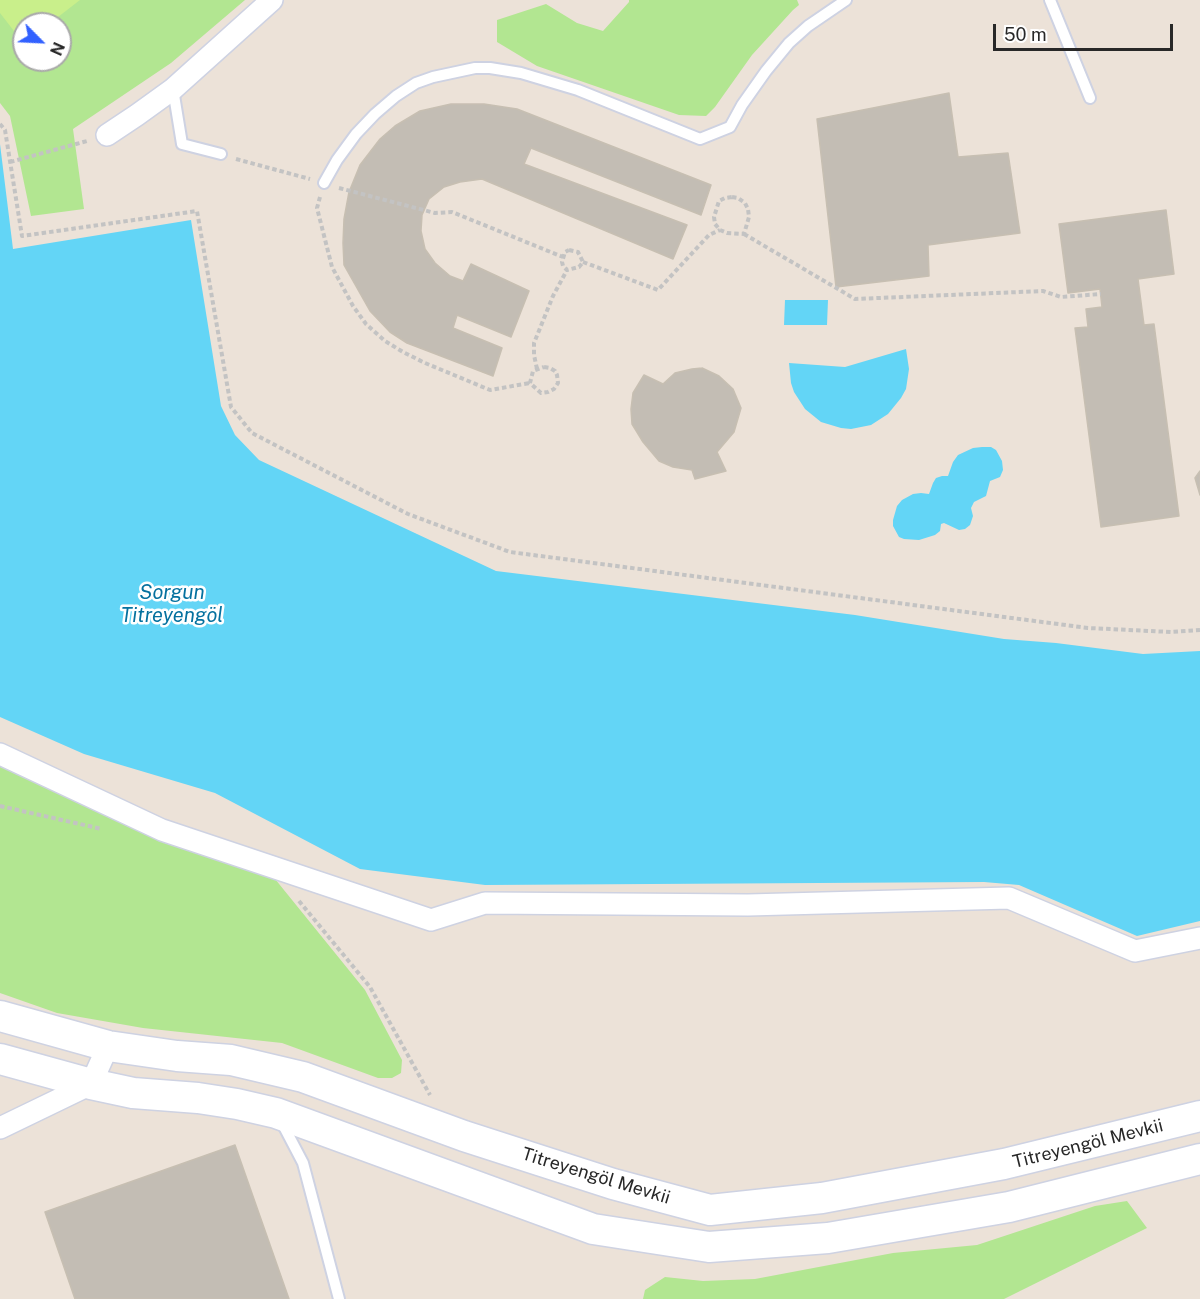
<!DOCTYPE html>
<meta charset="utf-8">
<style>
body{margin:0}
#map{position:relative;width:1200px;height:1299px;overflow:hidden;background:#ece2d8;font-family:"Public Sans",sans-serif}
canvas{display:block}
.north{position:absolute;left:12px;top:12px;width:60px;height:60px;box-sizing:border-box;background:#fff;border:2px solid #a9a9a9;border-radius:50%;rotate:114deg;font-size:16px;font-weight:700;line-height:24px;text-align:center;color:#282828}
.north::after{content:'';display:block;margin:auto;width:21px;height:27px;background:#3261ff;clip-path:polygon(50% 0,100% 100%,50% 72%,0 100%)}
.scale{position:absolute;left:993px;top:24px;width:180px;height:27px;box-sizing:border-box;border:3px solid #282828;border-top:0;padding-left:8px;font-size:18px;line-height:21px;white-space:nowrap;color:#282828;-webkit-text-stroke:4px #fff;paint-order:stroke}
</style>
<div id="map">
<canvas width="1200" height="1299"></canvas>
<div class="north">N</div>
<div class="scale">50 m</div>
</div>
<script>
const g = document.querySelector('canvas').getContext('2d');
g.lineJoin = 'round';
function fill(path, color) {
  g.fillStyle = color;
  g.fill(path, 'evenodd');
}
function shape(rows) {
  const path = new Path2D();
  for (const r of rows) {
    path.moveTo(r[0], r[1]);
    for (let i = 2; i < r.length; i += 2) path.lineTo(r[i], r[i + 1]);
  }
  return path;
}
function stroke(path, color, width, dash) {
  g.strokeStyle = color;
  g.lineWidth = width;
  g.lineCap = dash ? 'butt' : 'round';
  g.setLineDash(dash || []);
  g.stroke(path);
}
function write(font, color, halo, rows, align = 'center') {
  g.font = font + ' "Public Sans",sans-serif';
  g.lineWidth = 5;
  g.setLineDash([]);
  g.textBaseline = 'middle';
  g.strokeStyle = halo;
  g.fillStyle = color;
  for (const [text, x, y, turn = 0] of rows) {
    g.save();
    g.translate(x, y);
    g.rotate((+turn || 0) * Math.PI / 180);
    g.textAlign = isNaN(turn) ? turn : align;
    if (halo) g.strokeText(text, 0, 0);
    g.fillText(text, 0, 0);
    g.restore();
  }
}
fill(shape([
 [0,0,245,0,171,63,73,129,84,209,31,216,10,116,0,103],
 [24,24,60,24,60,60,24,60],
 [629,0,797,0,799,5,793,10,752,55,715,107,706,116,679,115,537,66,497,42,497,20,546,4,577,23,603,31,629,2],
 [0,763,271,874,365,990,402,1060,401,1073,392,1078,378,1078,282,1043,143,1028,57,1013,0,993],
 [1127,1201,1147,1228,1004,1299,643,1299,645,1290,665,1277,703,1281,755,1279,893,1253,977,1245,1095,1206]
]), '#b2e691');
fill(shape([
 [0,0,80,0,49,24,24,24,24,44,0,13]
]), '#c9ef8b');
fill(shape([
 [0,144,13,249,191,220,221,406,235,435,259,460,496,571,855,615,1004,639,1056,643,1143,654,1200,651,1200,921,1137,936,1019,885,984,882,485,885,360,869,215,793,84,754,0,717],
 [785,300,828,300,827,325,784,325],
 [906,349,909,369,906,389,901,398,888,414,871,425,851,429,841,428,821,422,805,409,794,392,791,383,789,363,845,367],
 [982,447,991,447,996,450,1002,461,1003,470,1000,477,990,481,986,496,974,502,971,508,973,516,970,525,965,529,959,530,944,523,941,524,940,531,935,535,919,540,904,539,899,537,893,526,893,520,897,506,902,500,913,494,921,493,929,494,933,483,936,478,942,476,948,476,953,462,958,455,973,448]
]), '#63d5f6');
const building = shape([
 [949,93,958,157,1008,153,1020,233,928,245,929,276,836,287,817,119,949,93],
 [451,104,484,104,517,109,711,185,701,215,531,148,524,164,687,225,673,259,482,179,460,182,444,187,429,199,422,215,421,231,425,249,435,263,450,276,463,281,471,264,529,291,511,337,457,315,453,328,502,348,493,376,407,343,390,332,370,311,344,265,343,243,344,219,349,192,360,165,380,139,395,126,420,111,451,104],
 [1166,210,1174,274,1138,279,1144,325,1154,324,1179,516,1101,527,1075,328,1088,327,1086,309,1102,307,1100,289,1068,293,1059,224,1166,210],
 [702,368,719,376,733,389,741,408,734,432,717,452,726,471,695,479,692,470,673,467,659,461,643,442,632,424,631,409,633,393,644,375,663,384,675,373,692,369,702,368],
 [1200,471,1200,495,1195,478,1200,471],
 [235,1145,289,1299,75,1299,45,1212,235,1145]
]);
fill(building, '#c3bdb4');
stroke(building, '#c7bfb2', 1.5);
const lane = shape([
 [1050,0,1090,98],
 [173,89,182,144,221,154],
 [324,183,337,160,356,134,375,114,396,96,416,83,433,77,475,68,490,68,521,73,578,90,700,139,730,127,742,105,766,71,789,43,808,26,846,0],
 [281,1121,303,1163,339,1299]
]);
const street = shape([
 [107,135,137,115,173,89,272,0],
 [0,754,162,830,431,920,485,903,748,905,1009,898,1135,951,1200,938],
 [0,1128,91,1084,108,1046]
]);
const secondary = shape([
 [0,1016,108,1046,177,1056,231,1060,303,1077,464,1136,613,1184,710,1210,822,1198,1004,1164,1200,1116],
 [0,1059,91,1084,133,1093,198,1098,237,1104,276,1113,593,1229,709,1247,828,1238,1009,1207,1200,1159]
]);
stroke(lane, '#ced2e2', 14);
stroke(street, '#ced2e2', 24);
stroke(secondary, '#ced2e2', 33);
stroke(shape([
 [0,124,5,130,22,236,197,211,231,407,252,433,408,514,510,552,1088,628,1171,632,1200,630],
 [236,159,310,179],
 [10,162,87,141],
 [339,188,435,213,452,212,563,257],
 [320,197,317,208,332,267,353,306,366,324,385,341,403,352,425,363,490,390,530,383],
 [732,197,738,198,745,203,748,209,749,217,744,234,727,233,720,230,715,224,714,217,719,201,725,198,732,197],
 [744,234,855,299,1043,291,1061,297,1101,294],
 [569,250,578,252,583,262,579,267,567,270,563,266,562,262,565,252,569,250],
 [583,262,658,290,709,235,720,230],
 [544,367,550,368,555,371,557,375,558,383,554,389,548,392,541,393,530,383,533,371,544,367],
 [537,369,534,355,534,343,553,296,567,270],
 [0,806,102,829],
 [299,901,370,987,430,1095]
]), '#c3c3c3', 4, [4.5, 3]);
stroke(lane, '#fff', 10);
stroke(street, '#fff', 21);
stroke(secondary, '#fff', 30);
write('18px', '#282828', '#fff', [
 ["Titreyengöl Mevkii",1088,1144,-14],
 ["Titreyengöl Mevkii",596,1176,17]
]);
write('italic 20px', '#05719f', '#fff', [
 ["Sorgun",172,593],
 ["Titreyengöl",172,616]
]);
</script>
